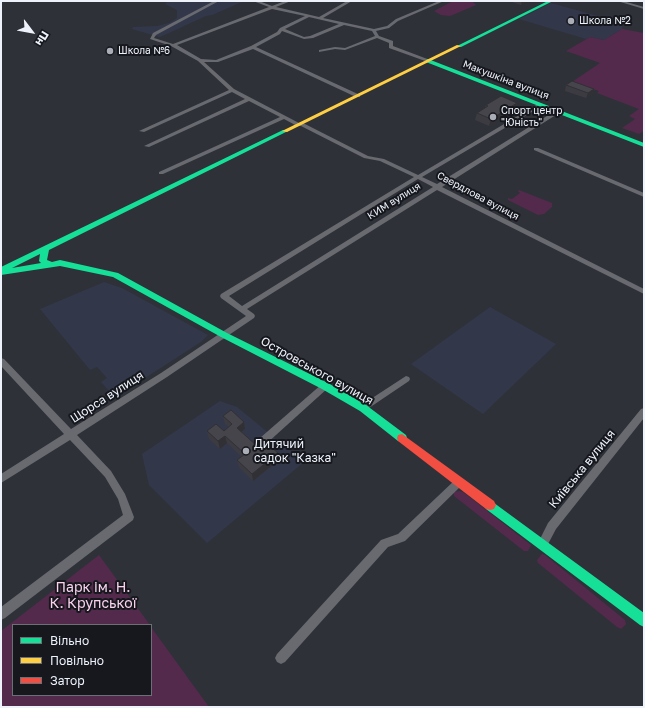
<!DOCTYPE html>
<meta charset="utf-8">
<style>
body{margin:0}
#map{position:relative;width:645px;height:708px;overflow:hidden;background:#2f3139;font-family:"Golos Text",sans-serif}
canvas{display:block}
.frame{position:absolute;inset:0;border:2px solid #eef2fb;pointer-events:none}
.legend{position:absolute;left:12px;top:624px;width:140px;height:72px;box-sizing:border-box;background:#16181e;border:1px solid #6c6f76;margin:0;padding:5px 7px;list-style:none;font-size:12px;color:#eef2fb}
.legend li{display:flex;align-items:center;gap:8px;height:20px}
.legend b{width:20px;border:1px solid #6c6f76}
.north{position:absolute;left:12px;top:12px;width:40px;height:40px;-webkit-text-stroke:3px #16181e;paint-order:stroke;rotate:122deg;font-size:11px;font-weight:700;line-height:16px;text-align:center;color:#eef2fb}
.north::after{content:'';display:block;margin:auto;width:14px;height:18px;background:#eef2fb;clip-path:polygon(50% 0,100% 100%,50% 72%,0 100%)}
</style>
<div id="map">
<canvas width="645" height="708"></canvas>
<div class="frame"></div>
<ul class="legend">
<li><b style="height:5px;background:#16e098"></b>Вільно</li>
<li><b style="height:5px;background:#ffcf43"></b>Повільно</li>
<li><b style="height:5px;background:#f24e42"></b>Затор</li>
</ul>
<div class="north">Пн</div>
</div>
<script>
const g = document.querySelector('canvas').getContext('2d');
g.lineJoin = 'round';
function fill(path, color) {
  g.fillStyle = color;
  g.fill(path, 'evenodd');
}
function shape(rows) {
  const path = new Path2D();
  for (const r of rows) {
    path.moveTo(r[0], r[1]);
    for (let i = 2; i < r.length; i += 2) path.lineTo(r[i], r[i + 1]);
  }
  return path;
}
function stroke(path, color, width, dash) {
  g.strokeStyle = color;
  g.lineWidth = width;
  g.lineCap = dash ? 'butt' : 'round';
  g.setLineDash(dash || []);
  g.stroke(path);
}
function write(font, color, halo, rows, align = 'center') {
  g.font = font + ' "Golos Text",sans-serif';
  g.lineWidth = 4;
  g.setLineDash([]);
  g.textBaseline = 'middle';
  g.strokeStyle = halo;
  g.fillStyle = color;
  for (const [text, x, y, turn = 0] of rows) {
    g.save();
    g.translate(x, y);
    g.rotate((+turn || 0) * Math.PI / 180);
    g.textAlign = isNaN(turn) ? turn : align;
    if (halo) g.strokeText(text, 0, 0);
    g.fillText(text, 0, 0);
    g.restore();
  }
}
fill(shape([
 [168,1,244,1,212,15,206,16,160,37,132,29,133,27,157,26,169,23,177,18,177,10,165,4],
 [551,3,623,23,622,29,604,40,590,37,586,39,519,19],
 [104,282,122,288,208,335,201,342,120,394,116,390,111,393,101,382,107,378,97,367,90,370,40,309],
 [490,307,556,344,483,414,411,364],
 [220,401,237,407,304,462,207,543,149,485,142,454]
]), '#32384a');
fill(shape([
 [453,1,472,1,476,5,450,16,441,15,434,11],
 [622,29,644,33,644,131,639,134,622,128,635,119,629,116,639,109,597,93,599,91,572,82,600,63,566,51,590,37,604,40],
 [519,190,552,203,552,207,544,214,538,215,508,200,508,198,512,199,520,193,518,191],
 [459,491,463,492,531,545,528,551,524,551,454,496,454,492],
 [542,554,545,555,625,620,626,624,621,629,617,627,538,563,537,560],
 [99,555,150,625,13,625,13,695,151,695,151,627,209,707,1,707,1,631]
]), '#532a4b');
fill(shape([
 [214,1,219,1,156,35,154,38,173,44,269,7,253,1,259,1,272,6,285,1,291,1,276,7,319,17,347,1,352,1,323,18,374,29,387,26,396,19,439,1,444,1,398,21,389,28,376,31,379,36,393,41,393,46,430,60,430,61,428,62,389,48,389,43,377,38,345,50,335,49,319,52,319,50,335,47,345,48,375,36,372,31,344,25,313,38,304,39,282,31,280,34,256,47,360,95,360,97,356,97,253,49,218,62,204,62,234,89,299,123,303,123,368,156,384,159,418,175,538,104,542,104,542,106,422,177,437,184,555,111,559,111,559,113,442,187,644,289,644,294,437,190,247,309,254,314,255,316,254,318,167,377,77,435,111,471,125,494,134,517,133,520,5,618,1,620,1,607,123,515,118,499,105,477,70,440,1,483,1,474,64,434,1,366,1,358,4,359,71,429,161,373,246,316,221,298,220,296,221,294,414,177,380,161,364,158,301,126,297,126,284,119,163,174,159,174,159,172,280,117,249,101,149,147,144,146,245,99,232,92,144,132,139,131,229,90,198,61,171,46,150,39,153,33,214,1],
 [272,9,305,16,280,28,277,32,251,46,216,60,201,59,177,45,272,9],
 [309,17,339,24,310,36,304,37,285,29,309,17],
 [418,179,433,187,242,306,229,296,418,179],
 [617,1,623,1,644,7,644,9,617,1],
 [534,148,538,148,644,193,644,197,534,150,534,148],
 [406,376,409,377,410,379,409,381,366,410,363,412,360,410,359,408,360,406,406,376],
 [325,383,328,384,329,386,328,388,266,444,263,445,260,444,258,441,260,438,322,384,325,383],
 [644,408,644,418,556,529,547,546,543,548,539,546,538,543,548,523,641,409,644,408],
 [459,478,462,479,464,482,462,485,405,541,388,547,285,662,281,664,277,662,275,658,277,654,381,540,398,534,456,479,459,478]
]), '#686a70');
fill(shape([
 [548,1,553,1,461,47,457,46,548,1],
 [428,59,644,143,644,147,426,62,426,60,428,59],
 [283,130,288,131,49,250,47,260,52,262,60,260,118,273,227,333,328,383,366,405,406,435,407,438,406,441,402,442,398,441,360,411,322,389,221,337,113,277,60,266,1,275,1,267,283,130],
 [40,254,39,261,41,263,12,268,40,254],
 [490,500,644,613,644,627,640,625,486,509,484,505,486,501,490,500]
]), '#16e098');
fill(shape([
 [457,45,461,46,287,132,282,131,457,45]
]), '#ffcf43');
fill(shape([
 [402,434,494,501,496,505,494,509,490,510,486,509,398,441,397,438,398,435,402,434]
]), '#f24e42');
fill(shape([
 [509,1,528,1,521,5],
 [566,85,594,89,592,94,586,98,565,91],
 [517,103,515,110,489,126,475,120,477,113,485,108,486,105],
 [223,416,244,422,245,429,242,432,257,446,279,460,253,481,239,467,237,460,242,457,227,443,220,449,209,439,207,431,224,431,229,427,225,424]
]), '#3c3b41');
fill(shape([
 [522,1,528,1,521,5],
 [594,89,592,94,586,98,588,93],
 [517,103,515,110,489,126,491,119],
 [244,422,245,429,238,435,237,428],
 [225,436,227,443,220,449,218,441],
 [278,453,279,460,253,481,252,474]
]), '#313035');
const building = shape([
 [572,81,594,89,588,93,566,85,572,81],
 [501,96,517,103,491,119,477,113,488,106,486,105,501,96],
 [231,410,244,422,237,428,257,446,264,441,278,453,252,474,237,460,245,454,225,436,218,441,207,431,216,424,224,431,232,424,223,416,231,410]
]);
fill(building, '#46454c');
stroke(building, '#313035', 1);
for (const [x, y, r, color] of [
 [571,21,4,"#abaeb7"],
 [110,51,4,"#abaeb7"],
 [493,117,4,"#abaeb7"],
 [246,451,4,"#abaeb7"]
]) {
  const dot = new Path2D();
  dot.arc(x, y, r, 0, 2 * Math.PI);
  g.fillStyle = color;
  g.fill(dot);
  stroke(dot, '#16181e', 1.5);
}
write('10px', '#eef2fb', '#16181e', [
 ["Школа №2",579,21],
 ["Школа №6",118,51],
 ["Спорт центр",501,111],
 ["\"Юність\"",501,123]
], 'left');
write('10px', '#eef2fb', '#16181e', [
 ["Макушкіна вулиця",506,80,21],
 ["Свердлова вулиця",478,196,28],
 ["КИМ вулиця",394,201,-32]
]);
write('12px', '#eef2fb', '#16181e', [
 ["Островського вулиця",317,371,29],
 ["Щорса вулиця",107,397,-33],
 ["Київська вулиця",582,469,-51]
]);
write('12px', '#eef2fb', '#16181e', [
 ["Дитячий",254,444],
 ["садок \"Казка\"",254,458]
], 'left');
write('14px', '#fcd2ef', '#16181e', [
 ["Парк ім. Н.",93,588],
 ["К. Крупської",93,604]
]);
</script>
